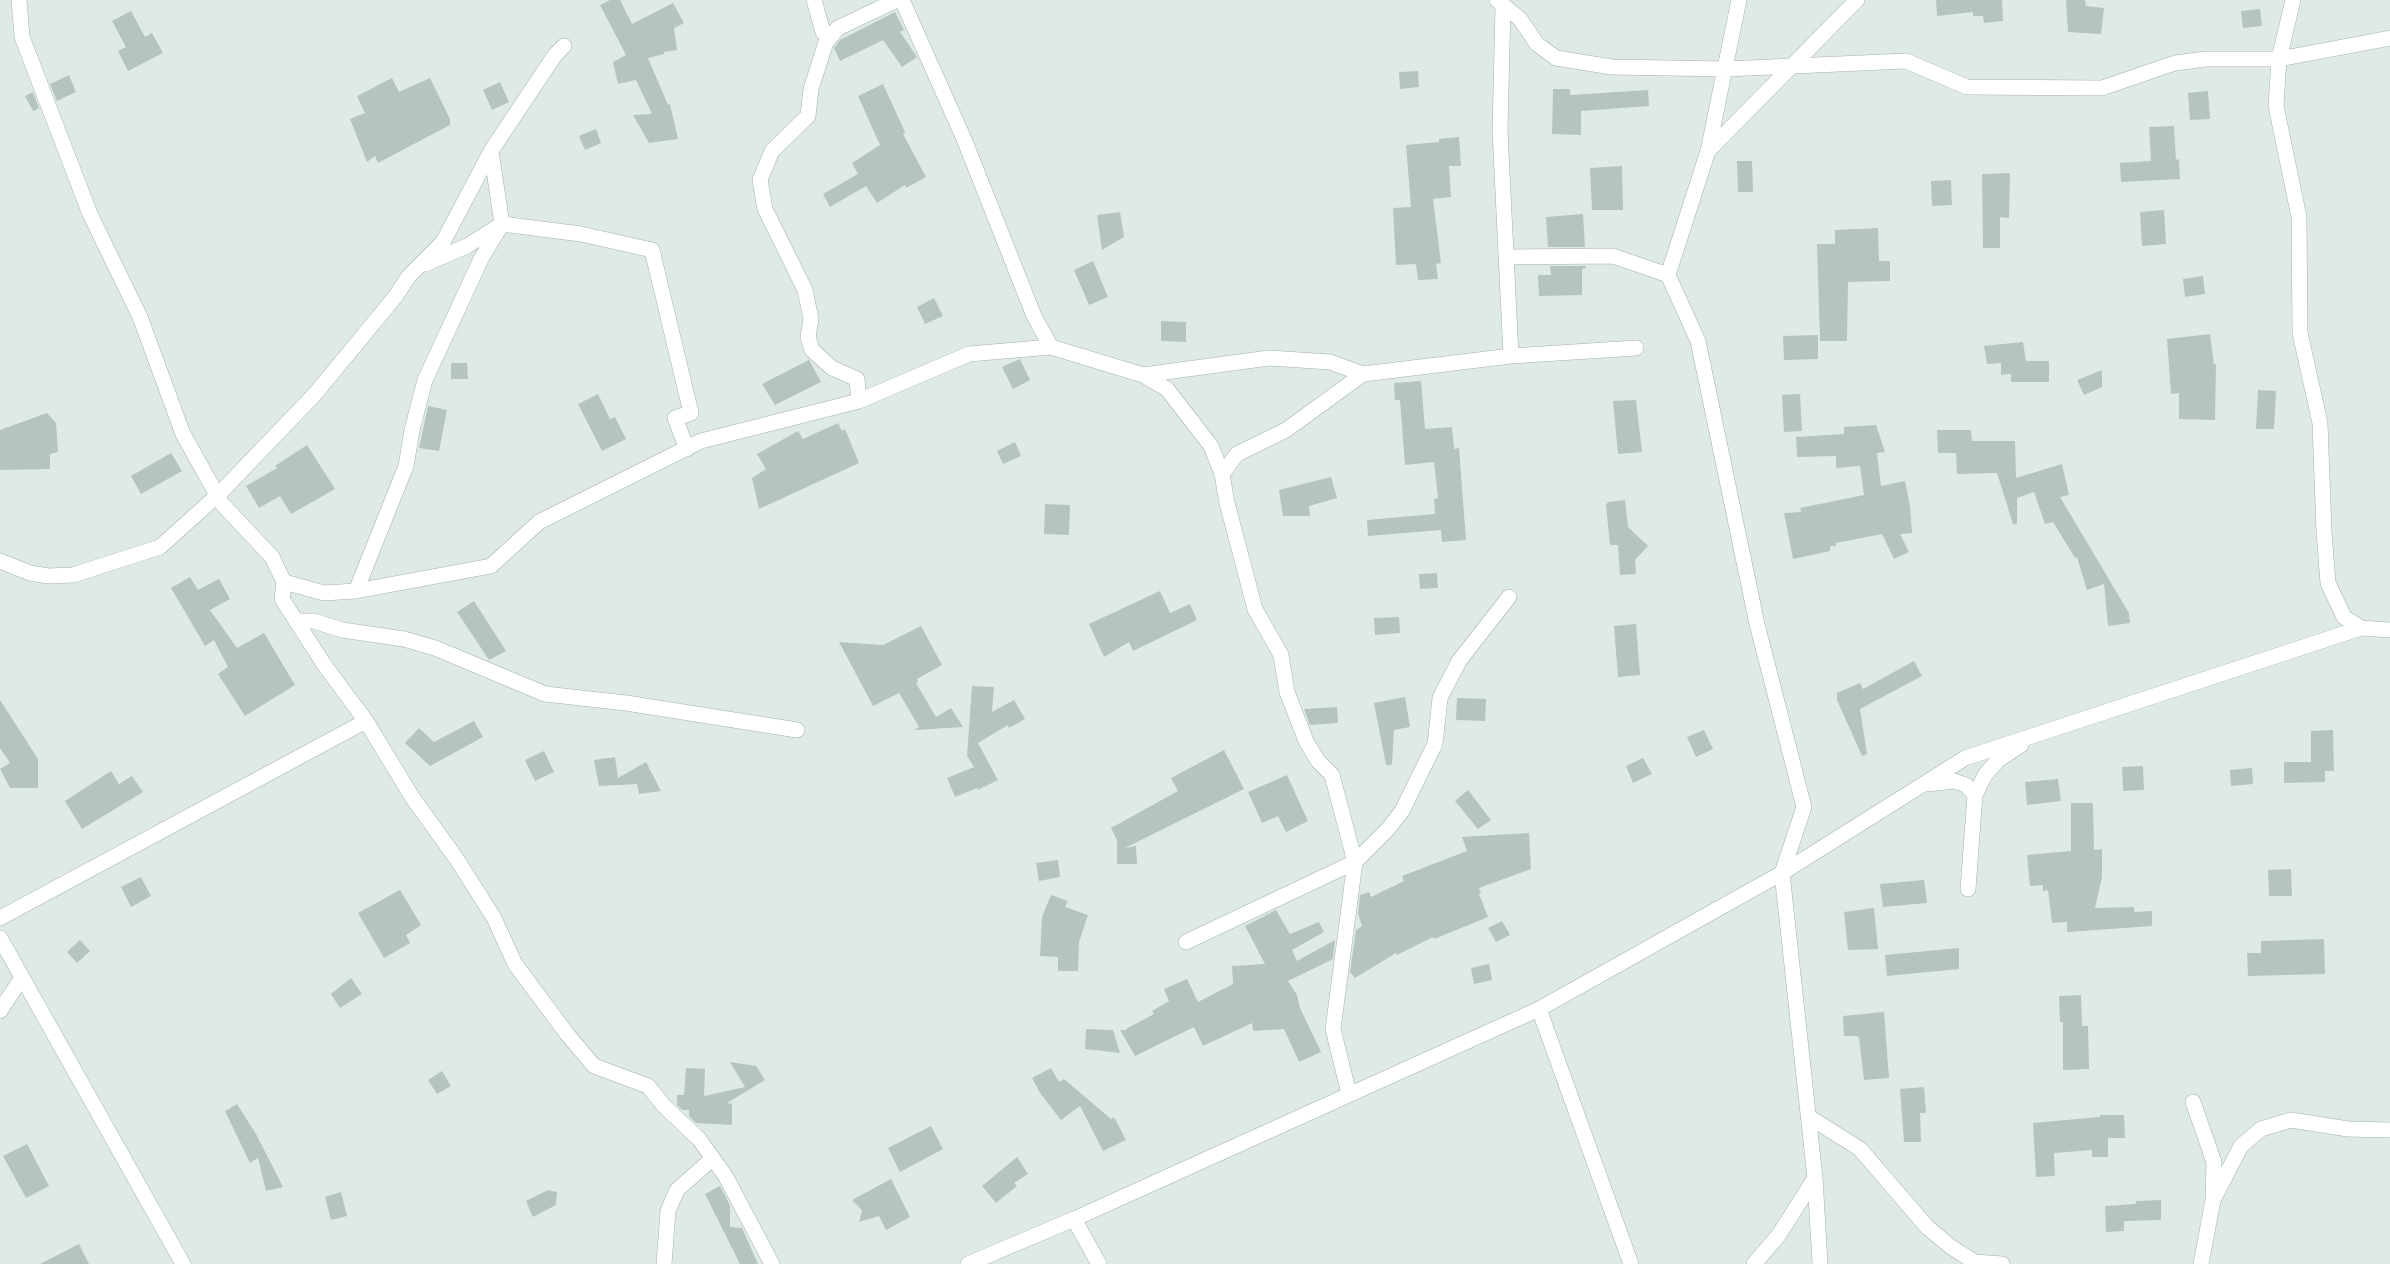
<!DOCTYPE html>
<style>
body{margin:0}
canvas{display:block;background:#dfeae7}
</style>
<canvas width="2390" height="1264"></canvas>
<script>
const g = document.querySelector('canvas').getContext('2d');
g.lineJoin = 'round';
function fill(path, color) {
  g.fillStyle = color;
  g.fill(path, 'evenodd');
}
function shape(rows) {
  const path = new Path2D();
  for (const r of rows) {
    path.moveTo(r[0], r[1]);
    for (let i = 2; i < r.length; i += 2) path.lineTo(r[i], r[i + 1]);
  }
  return path;
}
function stroke(path, color, width, dash) {
  g.strokeStyle = color;
  g.lineWidth = width;
  g.lineCap = dash ? 'butt' : 'round';
  g.setLineDash(dash || []);
  g.stroke(path);
}
fill(shape([
 [610,0,620,0,632,24,673,3,684,23,674,28,677,50,664,52,664,54,648,58,668,105,670,104,678,139,649,143,633,115,652,114,636,80,618,84,613,62,626,55,600,5],
 [1936,0,2002,0,2003,21,1984,23,1983,16,1973,16,1973,12,1937,16],
 [2066,0,2085,0,2086,6,2104,8,2101,34,2068,32],
 [2260,9,2262,26,2243,28,2241,11],
 [131,11,145,37,152,33,163,53,128,71,118,51,126,47,112,21],
 [895,12,904,30,900,32,917,57,902,67,883,40,840,61,834,48,840,40],
 [1418,71,1419,87,1400,89,1399,72],
 [69,75,76,92,57,101,50,84],
 [392,78,399,92,430,78,450,119,450,125,378,163,375,156,367,162,350,119,365,113,357,96],
 [500,82,509,102,492,110,483,90],
 [883,84,905,132,903,134,926,177,906,188,905,185,877,203,866,186,830,207,823,194,858,174,852,163,880,145,858,96],
 [1553,89,1570,89,1570,95,1648,90,1649,106,1581,111,1581,135,1552,134],
 [2208,91,2210,119,2190,120,2188,93],
 [33,92,39,108,33,111,25,96],
 [2174,126,2176,160,2179,159,2180,179,2121,182,2120,163,2151,161,2149,127],
 [596,129,601,143,585,150,579,136],
 [1459,137,1461,166,1449,166,1451,197,1433,199,1441,263,1436,264,1438,279,1418,280,1416,264,1396,265,1393,208,1411,207,1406,145,1439,142,1439,139],
 [1737,161,1752,161,1753,192,1738,192],
 [1622,166,1623,210,1592,210,1590,168],
 [2010,173,2009,218,2000,217,2000,248,1983,248,1982,174],
 [1951,180,1952,205,1932,206,1931,181],
 [2164,210,2166,244,2142,246,2140,212],
 [1120,212,1124,237,1102,250,1097,215],
 [1583,214,1585,247,1548,247,1546,217],
 [1878,228,1879,261,1890,261,1890,281,1848,282,1847,341,1820,341,1817,244,1835,244,1835,230],
 [1093,261,1108,297,1089,305,1074,270],
 [1550,266,1586,266,1586,268,1582,269,1582,295,1539,296,1538,275,1551,275],
 [2203,276,2205,294,2185,297,2183,279],
 [934,298,943,316,925,324,917,307],
 [1161,321,1186,322,1186,342,1161,341],
 [2210,334,2214,365,2216,364,2215,420,2179,419,2179,393,2171,394,2167,339],
 [1818,335,1818,359,1784,360,1783,336],
 [2023,342,2026,361,2049,361,2049,382,2011,382,2011,374,2001,375,2001,363,1987,364,1984,346],
 [1020,359,1030,380,1013,389,1002,367],
 [809,360,821,382,775,405,762,384],
 [451,363,467,363,468,379,451,379],
 [2102,370,2102,387,2084,395,2077,380],
 [1421,381,1425,429,1452,427,1454,449,1459,448,1466,540,1442,542,1441,530,1368,536,1367,520,1435,514,1434,499,1438,498,1434,462,1405,465,1400,400,1395,400,1394,383],
 [2258,390,2276,391,2274,429,2256,429],
 [598,394,610,419,615,417,626,439,602,451,578,404],
 [1800,394,1802,431,1784,432,1782,395],
 [1636,400,1642,452,1618,454,1613,401],
 [428,406,447,410,439,451,419,448],
 [47,413,56,423,58,452,50,454,50,469,0,470,0,430],
 [838,423,842,431,845,429,859,463,759,509,752,478,766,469,757,454,798,431,803,439],
 [1876,425,1885,452,1877,453,1881,486,1905,481,1910,506,1912,533,1900,534,1909,552,1894,559,1882,534,1836,543,1836,546,1830,546,1830,551,1793,559,1784,513,1801,512,1800,508,1864,495,1860,466,1836,468,1836,456,1797,457,1796,437,1844,434,1844,427],
 [1937,430,1971,430,1972,441,2015,441,2016,478,2062,464,2069,495,2060,497,2129,613,2130,623,2108,626,2104,584,2087,590,2077,557,2075,558,2053,522,2045,524,2034,492,2017,498,2017,524,2013,524,1997,473,1957,474,1956,453,1938,453],
 [1015,442,1021,456,1003,464,997,451],
 [307,445,335,489,291,514,280,496,259,508,246,486,277,468,275,466],
 [171,453,182,471,141,494,131,476],
 [1331,477,1337,498,1309,506,1310,516,1283,516,1279,490],
 [1625,500,1628,527,1648,546,1635,560,1636,574,1620,575,1618,545,1610,545,1606,505,1608,502],
 [1045,504,1070,505,1069,535,1044,534],
 [1437,573,1438,588,1420,589,1419,574],
 [190,577,198,590,219,579,230,599,210,610,237,648,264,633,295,685,245,716,218,674,228,667,214,640,205,646,171,588],
 [1160,591,1170,613,1190,604,1197,620,1133,651,1129,642,1104,657,1089,624],
 [474,601,506,651,489,660,457,612],
 [1399,617,1400,633,1375,635,1374,618],
 [1636,624,1640,675,1618,677,1614,626],
 [921,626,942,665,917,679,918,682,916,683,936,717,951,708,963,727,914,730,919,727,899,693,873,706,839,642,883,645],
 [1914,661,1922,676,1860,709,1867,754,1862,756,1837,700,1837,693,1860,683,1863,689],
 [972,686,994,687,992,712,1014,700,1025,719,1009,728,1008,725,978,743,998,780,978,790,977,788,955,797,947,778,974,767,967,756],
 [1405,697,1410,727,1394,730,1392,765,1386,765,1374,703],
 [1457,698,1486,699,1485,721,1456,720],
 [0,700,38,759,38,788,10,788,0,769,10,763,0,748],
 [1337,707,1338,723,1310,725,1304,709],
 [474,721,483,737,430,766,405,743,419,728,434,742],
 [1704,730,1713,749,1696,757,1687,737],
 [2333,730,2334,771,2325,771,2325,782,2284,783,2284,762,2311,762,2311,731],
 [1224,750,1244,789,1125,848,1136,846,1137,864,1117,864,1117,840,1111,828,1178,791,1171,778],
 [544,751,554,772,535,781,525,760],
 [615,757,618,778,646,762,661,791,639,794,637,784,599,786,594,760],
 [1643,758,1652,774,1633,783,1626,766],
 [2143,766,2144,790,2123,791,2122,767],
 [2252,768,2253,784,2231,786,2230,770],
 [111,771,119,784,132,776,143,792,82,829,65,801],
 [1287,775,1308,821,1286,832,1278,816,1262,823,1248,792],
 [2058,779,2061,801,2027,805,2025,782],
 [1468,790,1491,820,1478,829,1455,801],
 [2071,803,2093,803,2094,850,2102,849,2102,877,2095,908,2134,907,2134,912,2152,911,2152,926,2067,932,2067,922,2052,923,2048,890,2043,891,2043,885,2030,886,2027,855,2071,851],
 [1529,833,1531,869,1479,888,1481,893,1479,894,1488,917,1434,939,1433,937,1397,955,1396,953,1355,978,1350,972,1356,930,1362,926,1358,914,1360,895,1369,892,1371,897,1404,881,1402,876,1467,851,1462,837],
 [1058,860,1060,877,1039,881,1036,863],
 [2291,869,2292,896,2269,896,2268,870],
 [141,877,151,896,131,907,121,887],
 [1924,880,1927,903,1883,907,1880,884],
 [400,890,421,925,406,935,410,943,384,958,358,913],
 [1051,895,1068,901,1065,907,1088,915,1079,942,1078,971,1058,971,1058,957,1040,956,1042,917],
 [1874,908,1878,949,1848,950,1844,912],
 [1276,910,1290,934,1319,922,1324,932,1292,950,1297,961,1335,940,1333,959,1288,981,1297,995,1300,1008,1321,1052,1299,1062,1284,1029,1253,1031,1252,1023,1203,1046,1194,1027,1135,1056,1120,1030,1127,1030,1126,1029,1154,1014,1152,1011,1169,1001,1164,989,1187,979,1198,1002,1233,984,1232,966,1265,964,1245,926],
 [1502,921,1510,935,1496,942,1488,928],
 [2324,939,2325,974,2248,976,2247,953,2261,953,2261,941],
 [80,940,90,951,77,963,67,952],
 [1959,948,1959,969,1887,976,1885,955],
 [1489,964,1492,980,1474,984,1471,968],
 [351,978,362,994,340,1008,331,994],
 [2081,995,2082,1026,2088,1026,2089,1069,2063,1070,2063,1022,2060,1022,2059,996],
 [1884,1012,1889,1078,1864,1080,1859,1038,1857,1036,1844,1036,1843,1016],
 [1086,1029,1113,1030,1120,1053,1085,1049],
 [730,1062,756,1066,765,1080,727,1103,732,1104,732,1125,696,1123,689,1116,689,1110,682,1110,677,1105,677,1095,684,1095,686,1068,705,1069,704,1096,745,1087],
 [1051,1068,1059,1082,1064,1079,1111,1119,1114,1117,1126,1140,1103,1151,1080,1106,1061,1120,1040,1093,1032,1078],
 [442,1071,451,1086,437,1094,428,1080],
 [1924,1087,1926,1113,1920,1113,1921,1142,1904,1142,1900,1089],
 [237,1104,256,1134,283,1187,266,1191,258,1158,250,1163,225,1111],
 [2100,1115,2124,1115,2125,1138,2108,1138,2108,1157,2092,1157,2092,1150,2054,1153,2055,1176,2036,1177,2033,1123,2100,1117],
 [931,1126,943,1149,900,1172,888,1148],
 [27,1144,49,1186,26,1198,3,1156],
 [1017,1157,1028,1174,1014,1183,1017,1186,996,1203,982,1186],
 [891,1179,910,1217,886,1230,879,1216,859,1222,862,1210,852,1200],
 [720,1186,730,1205,730,1227,742,1228,758,1264,740,1264,705,1194],
 [548,1190,557,1192,556,1205,533,1217,526,1201],
 [341,1192,347,1216,331,1220,325,1197],
 [2161,1200,2161,1220,2124,1221,2124,1231,2106,1232,2105,1206,2136,1204,2136,1201],
 [79,1244,89,1264,40,1264]
]), '#b5c4c0');
const minor = shape([
 [19,0,22,37,90,214,140,317,183,434,217,495,223,505,272,557,284,582,282,599,325,666,366,721,412,797,456,858,494,918,515,964,567,1034,594,1066,648,1086,664,1106,699,1139,726,1177,772,1264],
 [814,0,823,32],
 [902,0,964,139,1034,316,1051,347],
 [1497,0,1520,19,1537,44,1556,58,1612,67,1726,69,1906,61,1967,87,2102,88,2175,63,2206,59,2279,59,2390,38],
 [1739,0,1708,151,1668,275,1698,341,1757,624,1804,807,1782,873,1815,1178,1820,1264],
 [2293,0,2279,59,2276,106,2299,217,2300,333,2320,423,2324,532,2328,583,2344,617,2361,628],
 [1503,5,1500,131,1511,356],
 [1708,151,1857,0],
 [1506,257,1613,256,1668,275],
 [425,264,467,246,502,224,581,234,652,250,691,413,675,418,687,449],
 [1143,375,1269,358,1330,362,1363,374,1511,356,1636,348],
 [859,401,857,379,832,368,812,350,808,337,811,319,805,290,765,209,760,180,772,151,808,116,811,89,826,42,838,28,897,0],
 [1222,474,1237,454,1286,430,1363,374],
 [0,561,30,573,48,576,73,575,160,547,220,493,315,394,395,297,409,276,443,242,491,151,555,55,564,46],
 [284,582,324,593,356,591,491,566,539,522,701,441,859,401,969,354,1051,347,1143,375,1167,389,1211,446,1222,474,1227,503,1255,609,1281,655,1287,692,1306,741,1318,761,1332,775,1355,862,1333,1029,1349,1094],
 [356,591,406,466,412,430,425,380,481,259,502,224,491,151],
 [296,621,314,621,342,630,404,639,435,648,545,694,626,703,797,730],
 [1927,784,1954,781,1966,785,1975,795],
 [1968,889,1975,795,1985,775,1998,760,2021,745],
 [0,918,366,721],
 [1186,942,1355,862,1388,829,1402,811,1435,744,1440,698,1459,661,1509,597],
 [1539,1009,1631,1264],
 [0,1011,21,979],
 [2193,1102,2214,1162,2213,1200,2201,1264],
 [1809,1117,1860,1149,1927,1227,1951,1247,1975,1262,2002,1264],
 [2213,1200,2241,1146,2261,1129,2291,1120,2348,1129,2390,1130],
 [1074,1219,1099,1264],
 [664,1264,668,1211,677,1190,712,1159],
 [968,1264,1074,1219,1539,1009,1782,873,1965,758,2361,628,2390,630],
 [1754,1264,1778,1236,1815,1178]
]);
const secondary = shape([
 [0,938,183,1264]
]);
stroke(minor, '#a2b1ae', 16);
stroke(secondary, '#9fb5b0', 16);
stroke(minor, '#fff', 15);
stroke(secondary, '#fff', 15);
</script>
